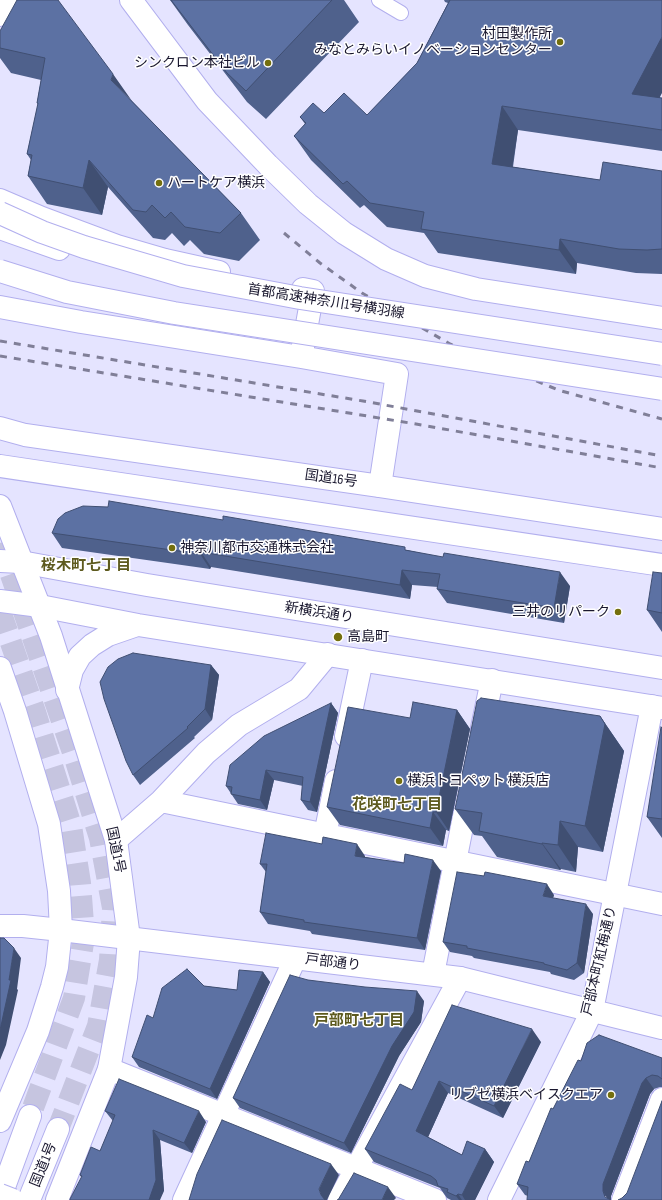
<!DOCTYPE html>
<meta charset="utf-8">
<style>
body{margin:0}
canvas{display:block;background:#e5e4ff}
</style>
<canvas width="662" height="1200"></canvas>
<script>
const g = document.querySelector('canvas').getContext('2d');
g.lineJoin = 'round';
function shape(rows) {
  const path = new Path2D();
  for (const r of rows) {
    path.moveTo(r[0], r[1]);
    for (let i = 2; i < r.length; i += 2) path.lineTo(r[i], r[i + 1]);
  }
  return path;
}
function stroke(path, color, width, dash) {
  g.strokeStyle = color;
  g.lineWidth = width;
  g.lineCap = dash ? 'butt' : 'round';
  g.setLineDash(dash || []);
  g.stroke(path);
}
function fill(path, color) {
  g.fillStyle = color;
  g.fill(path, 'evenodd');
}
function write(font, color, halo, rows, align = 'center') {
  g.font = font + ' "Sofia Sans Condensed","Noto Sans JP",sans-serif';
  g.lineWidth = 3;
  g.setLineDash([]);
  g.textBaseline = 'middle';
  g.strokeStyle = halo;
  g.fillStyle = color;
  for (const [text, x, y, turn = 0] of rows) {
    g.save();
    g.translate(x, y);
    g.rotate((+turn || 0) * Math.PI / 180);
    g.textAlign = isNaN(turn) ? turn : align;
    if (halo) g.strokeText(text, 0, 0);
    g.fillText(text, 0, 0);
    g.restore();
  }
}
stroke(shape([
 [0,543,76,761,100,838,113,908,110,960,98,1026,58,1129],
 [0,611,35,712,71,826,80,883,84,937,74,998,30,1116]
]), '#c6c5e0', 22, [22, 11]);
const service = shape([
 [379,0,401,13]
]);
const minor = shape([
 [0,15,11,0],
 [0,200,42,218,117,246,165,260,219,272],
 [0,307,81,322,301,357,397,374,380,486],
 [302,352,313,291,303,289],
 [482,728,492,680],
 [346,736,362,660],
 [161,801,662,904],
 [325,835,336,781],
 [116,840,161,801,206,753,239,725,299,689,328,654],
 [433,974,469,791],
 [109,1069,435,1200],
 [184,1200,295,959],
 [339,1200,460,978],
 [623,1200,662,1099]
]);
const tertiary = shape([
 [131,0,207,101,268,165,308,204,344,233,386,259,425,276,476,289,662,318],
 [0,561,21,562,147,585,662,668],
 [0,601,40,606,138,625,662,708],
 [67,690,72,670,80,656,92,645,108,635,137,625],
 [0,926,23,926,61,930,460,978,662,1028],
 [499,1200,592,1011,652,706]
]);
const trunk = shape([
 [0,428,25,435,380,486,662,529],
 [0,466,662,565],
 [0,506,51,636,116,840,129,938,126,977,109,1069,57,1200],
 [0,668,15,711,49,824,59,891,61,930,57,967,52,987,38,1031,0,1121],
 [0,1198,30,1116],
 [29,1200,58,1129]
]);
const motorway = shape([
 [0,228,59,249]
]);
stroke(service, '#b2afee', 16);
stroke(minor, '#b2afee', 24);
stroke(tertiary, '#b2afee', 24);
stroke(trunk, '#b2afee', 24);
stroke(motorway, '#b2afee', 24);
stroke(service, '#fff', 14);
stroke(minor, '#fff', 22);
stroke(tertiary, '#fff', 22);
stroke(trunk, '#fff', 22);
stroke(motorway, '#fff', 22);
stroke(shape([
 [284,233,320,263,362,293,450,344,558,390,662,419],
 [0,341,363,401,662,456],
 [0,356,416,424,662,468]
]), '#807f98', 3, [7, 7]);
const tertiaryBridge = shape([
 [0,1195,13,1200]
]);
const motorwayBridge = shape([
 [0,213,42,232,84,247,183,276,300,298,662,354],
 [0,271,67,292,174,313,662,389]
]);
stroke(tertiaryBridge, '#b2afee', 24, []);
stroke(motorwayBridge, '#b2afee', 24, []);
stroke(tertiaryBridge, '#fff', 22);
stroke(motorwayBridge, '#fff', 22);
fill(shape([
 [170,0,344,0,359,22,266,119,247,102,188,25],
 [444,0,662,0,660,98,662,98,662,151,518,130,513,167,600,180,662,171,662,274,636,273,577,263,576,274,438,253,424,233,387,227,364,205,360,208,311,160,294,136,305,124,300,117,324,113,367,115,417,63,448,3,445,2],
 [0,31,131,100,241,213,260,240,239,261,204,254,190,240,184,246,172,233,165,240,153,238,108,187,102,215,47,204,28,176,31,160,27,154,38,104,37,103,41,80,11,73,0,58],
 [52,533,407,550,570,586,564,623,447,603,437,589,438,587,412,585,410,599,211,567,210,569,62,548],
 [662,573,662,632,647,610],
 [211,665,219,675,212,720,194,737,195,738,140,785,133,775],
 [331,703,338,713,317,812,308,810,301,800,303,786,274,780,267,810,238,804,226,786],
 [457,710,470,729,449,831,446,830,443,846,340,825,327,807,410,718],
 [600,716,624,751,603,852,578,847,576,872,561,869,560,870,497,857,482,836,474,835,455,809],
 [662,728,662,838,647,817],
 [365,856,365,857,441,871,425,950,312,934,310,931,268,924,260,912,266,872,260,864],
 [554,895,553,898,593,914,584,973,574,980,551,974,550,972,474,958,472,956,450,952,443,942],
 [263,972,270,982,217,1099,139,1067,132,1057,153,1018,204,986,237,990],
 [308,980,424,1001,421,1022,399,1056,351,1153,240,1108,233,1098],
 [541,1042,503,1118,448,1093,428,1137,462,1155,485,1149,494,1162,475,1200,451,1200,447,1198,440,1188,374,1162,365,1149,412,1090],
 [662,1058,662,1087,660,1087,654,1089,650,1094,611,1196,528,1196,525,1195,517,1184,529,1162,553,1109,581,1061],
 [105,1111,206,1122,192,1153,160,1140,164,1191,81,1177,80,1175,100,1151,113,1121]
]), '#4f618c');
fill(shape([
 [662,37,662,93,649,118,632,94],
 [113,74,132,101,111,80],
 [502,106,518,130,509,188,492,164],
 [89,160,108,187,102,215,83,188],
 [560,239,577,263,576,274,559,250],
 [201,552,211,567,210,569,200,554],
 [402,570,412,585,410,599,400,585],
 [560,572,570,586,564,623,554,608],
 [211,665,219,675,212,720,205,709],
 [331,703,338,713,317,812,310,802],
 [457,710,470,729,449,831,436,812],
 [600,716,624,751,603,852,585,826],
 [266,770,274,780,267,810,260,800],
 [433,812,446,830,443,846,430,828],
 [560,821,578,847,576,872,558,845],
 [542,843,561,869,560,870,542,844],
 [357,844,365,856,363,868,355,856],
 [433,860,441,871,425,950,417,938],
 [547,884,554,895,550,906,543,896],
 [586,904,593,914,584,973,577,963],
 [14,948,21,958,17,989,18,990,6,1045,0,1060,0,1030],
 [263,972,270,982,217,1099,210,1089],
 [417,991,424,1001,421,1022,399,1056,351,1153,344,1143],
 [532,1029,541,1042,503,1118,494,1106],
 [646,1078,654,1089,650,1094,611,1196,611,1200,608,1200,603,1191,603,1184,642,1083],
 [439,1081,448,1093,425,1144,416,1131],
 [199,1111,206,1122,192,1153,184,1143],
 [153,1130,160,1140,164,1191,160,1200,149,1200],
 [485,1149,494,1162,475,1200,465,1200,462,1195],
 [331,1164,339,1175,327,1200,324,1200,321,1195,319,1189],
 [388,1187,396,1198,394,1200,382,1200],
 [458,1194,462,1200,459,1200,456,1196]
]), '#404f72');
const building = shape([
 [17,0,58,0,113,74,111,80,241,213,220,233,185,227,171,212,165,218,152,205,146,212,133,210,89,160,83,188,28,176,32,155,27,154,38,103,37,103,45,58,0,48,0,31,17,0],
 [171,0,332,0,246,91,227,73,171,0],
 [450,0,662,0,662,37,632,94,662,98,662,130,502,106,492,164,600,180,603,162,662,171,662,249,647,250,619,249,560,239,559,250,421,229,424,212,370,203,347,181,343,184,294,136,306,123,300,117,313,103,324,113,344,93,367,115,417,63,450,0],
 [109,501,223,520,223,516,405,547,405,550,443,557,444,553,560,572,554,608,437,589,440,574,402,570,400,585,201,552,200,554,52,533,58,519,65,513,83,506,108,507,109,501],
 [653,572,662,573,662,613,647,610,653,572],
 [133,653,211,665,205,709,187,727,188,728,133,775,126,761,104,699,100,682,108,667,118,659,133,653],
 [481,698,600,716,605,724,585,826,560,821,558,845,542,843,542,844,479,831,482,813,455,809,477,701,481,698],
 [413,702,457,710,436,812,433,812,430,828,327,807,348,707,410,718,413,702],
 [331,703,310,802,301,800,303,777,266,770,260,800,231,794,232,787,226,786,230,765,264,736,331,703],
 [661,727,662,728,662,819,647,817,661,727],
 [266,833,322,844,323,837,357,844,355,856,404,863,405,854,433,860,417,938,304,922,304,920,260,912,267,864,260,864,266,833],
 [457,872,484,876,485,872,547,884,543,896,586,904,577,963,567,970,544,964,544,963,467,948,467,946,443,942,457,872],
 [0,938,4,938,14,948,9,980,11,980,0,1030,0,938],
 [187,969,204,986,237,990,239,970,263,972,210,1089,132,1057,147,1015,153,1018,162,988,187,969],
 [290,975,308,980,365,987,417,991,414,1012,392,1046,344,1143,233,1098,290,975],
 [452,1005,532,1029,494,1106,439,1081,416,1131,462,1155,467,1141,485,1149,462,1195,458,1194,456,1196,447,1192,448,1189,438,1186,436,1180,431,1176,365,1149,400,1084,412,1090,452,1005],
 [599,1035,662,1058,662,1079,658,1076,652,1075,646,1078,642,1083,603,1184,603,1191,605,1197,611,1200,527,1200,528,1187,517,1184,526,1161,529,1162,551,1108,553,1109,578,1060,581,1061,587,1043,599,1035],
 [119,1079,199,1111,184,1143,153,1130,156,1180,149,1200,70,1200,70,1199,82,1176,80,1175,91,1147,100,1151,115,1115,105,1111,119,1079],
 [662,1101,662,1200,618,1200,622,1198,627,1193,662,1101],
 [222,1120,331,1164,319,1189,321,1195,325,1200,189,1200,197,1174,222,1120],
 [354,1173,388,1187,382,1200,337,1200,338,1200,354,1173]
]);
fill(building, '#5c71a3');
stroke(building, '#404f72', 1);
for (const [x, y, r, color] of [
 [560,42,4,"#746f0e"],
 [268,63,4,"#746f0e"],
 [159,183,4,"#746f0e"],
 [172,548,4,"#746f0e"],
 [618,612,4,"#746f0e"],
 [338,637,5,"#746f0e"],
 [399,781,4,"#746f0e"],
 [611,1095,4,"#746f0e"]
]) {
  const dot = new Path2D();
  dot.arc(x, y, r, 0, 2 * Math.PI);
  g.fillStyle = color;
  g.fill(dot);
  stroke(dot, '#fff', 1.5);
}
write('14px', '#19172e', '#fff', [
 ["村田製作所",552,34],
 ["みなとみらいイノベーションセンター",552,50],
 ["シンクロン本社ビル",260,63],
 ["ハートケア横浜",167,183,"left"],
 ["神奈川都市交通株式会社",180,548,"left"],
 ["三井のリパーク",610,612],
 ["高島町",347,637,"left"],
 ["横浜トヨペット 横浜店",407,781,"left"],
 ["リブゼ横浜ベイスクエア",603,1095]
], 'right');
write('14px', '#19172e', '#fff', [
 ["首都高速神奈川1号横羽線",326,302,9],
 ["国道16号",331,479,8],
 ["新横浜通り",319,613,9],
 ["国道1号",115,850,78],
 ["戸部本町紅梅通り",600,961,-77],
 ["戸部通り",333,963,7],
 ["国道1号",44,1165,-68]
]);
write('bold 15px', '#5d5a1e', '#fff', [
 ["桜木町七丁目",86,566],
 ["花咲町七丁目",397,805],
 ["戸部町七丁目",359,1021]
]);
</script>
